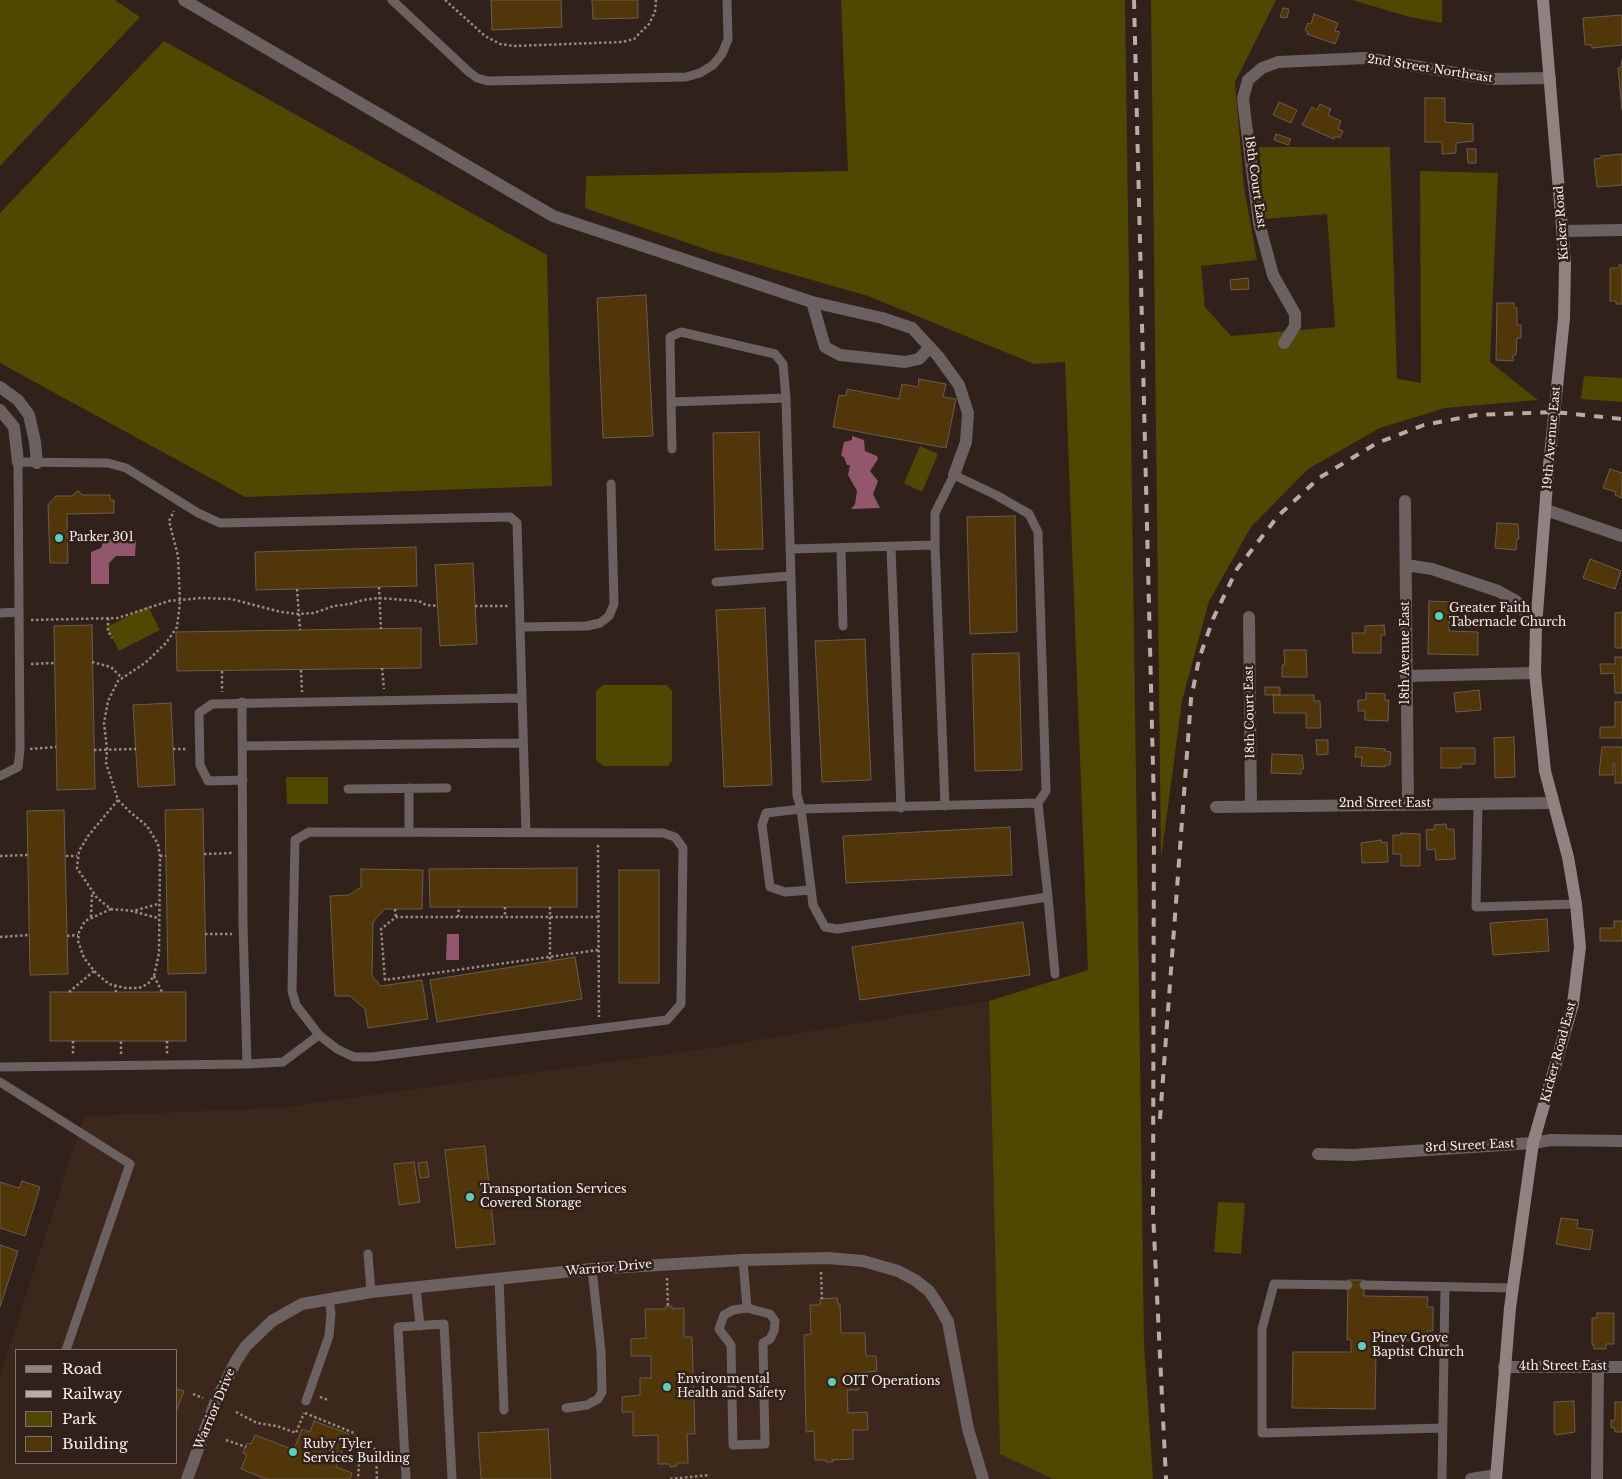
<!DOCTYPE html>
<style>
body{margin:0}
#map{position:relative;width:1622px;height:1479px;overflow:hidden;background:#30211a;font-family:"Libre Baskerville",serif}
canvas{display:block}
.legend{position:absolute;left:15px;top:1349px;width:162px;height:115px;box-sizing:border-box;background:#30211a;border:1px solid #80736d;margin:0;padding:6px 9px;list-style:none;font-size:15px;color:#f9eee9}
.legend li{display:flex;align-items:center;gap:10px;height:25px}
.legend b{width:25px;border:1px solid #80736d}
</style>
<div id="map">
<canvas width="1622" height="1479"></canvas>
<ul class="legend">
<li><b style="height:6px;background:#918281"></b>Road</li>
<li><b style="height:6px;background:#b8aca6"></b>Railway</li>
<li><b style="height:14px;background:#504700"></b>Park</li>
<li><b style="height:14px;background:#513609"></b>Building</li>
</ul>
</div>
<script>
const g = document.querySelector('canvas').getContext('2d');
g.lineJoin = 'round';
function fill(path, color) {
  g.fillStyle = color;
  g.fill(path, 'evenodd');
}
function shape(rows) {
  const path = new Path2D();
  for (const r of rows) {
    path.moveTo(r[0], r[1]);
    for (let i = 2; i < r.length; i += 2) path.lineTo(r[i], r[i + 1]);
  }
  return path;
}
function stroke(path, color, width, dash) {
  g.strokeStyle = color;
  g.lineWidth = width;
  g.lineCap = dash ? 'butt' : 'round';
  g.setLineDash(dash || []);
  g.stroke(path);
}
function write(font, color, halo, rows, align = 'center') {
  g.font = font + ' "Libre Baskerville",serif';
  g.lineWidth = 5;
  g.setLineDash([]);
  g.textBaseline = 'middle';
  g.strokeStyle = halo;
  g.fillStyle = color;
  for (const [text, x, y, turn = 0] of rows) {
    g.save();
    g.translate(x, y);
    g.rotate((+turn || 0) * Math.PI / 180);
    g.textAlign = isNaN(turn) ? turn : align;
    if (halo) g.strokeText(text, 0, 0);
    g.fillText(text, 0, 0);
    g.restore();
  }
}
fill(shape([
 [989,1001,1000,1453,1053,1479,0,1479,0,1375,84,1116,278,1108,711,1048],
 [16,1350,176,1350,176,1463,16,1463]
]), '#3b271c');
fill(shape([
 [0,0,115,0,140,17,0,166],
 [841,0,1125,0,1144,1344,1153,1479,1053,1479,1000,1454,989,1001,1088,970,1065,362,1034,364,868,296,714,252,585,208,586,176,848,171],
 [1151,0,1276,0,1235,82,1244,187,1257,260,1201,266,1205,307,1231,336,1335,327,1327,214,1264,219,1259,147,1390,147,1397,379,1421,383,1420,171,1498,173,1490,362,1538,400,1445,408,1380,428,1308,469,1251,527,1209,601,1182,701,1161,859],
 [1352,0,1442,0,1442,23,1410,17],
 [164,41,547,255,552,486,245,497,0,363,0,213],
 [1584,376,1622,378,1622,402,1581,399],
 [920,446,938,454,922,492,904,483],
 [148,606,160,630,119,651,107,627],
 [603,685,667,685,672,691,672,761,668,766,603,766,596,760,596,691],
 [286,777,328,777,328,804,287,804],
 [1218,1202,1245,1203,1241,1254,1214,1252]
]), '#504700');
fill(shape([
 [852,436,864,440,865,451,877,456,878,459,870,471,878,481,873,494,880,508,851,509,855,504,857,491,848,475,850,465,847,465,844,457,841,456,844,442,852,440],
 [104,539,136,540,135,556,116,556,109,563,109,584,91,584,91,552,101,548],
 [447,934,459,934,459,960,446,960]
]), '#92566d');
const building = shape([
 [491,0,561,0,562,27,492,30,491,0],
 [592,0,638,0,638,18,593,19,592,0],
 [1283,8,1289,9,1287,18,1280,17,1283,8],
 [1314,14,1338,23,1335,31,1340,32,1335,44,1307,34,1308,32,1305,30,1308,23,1311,24,1314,14],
 [1622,15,1622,45,1592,48,1592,45,1585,45,1583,18,1622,15],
 [1622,60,1622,110,1618,68,1621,67,1622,60],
 [1425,98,1445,98,1445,122,1473,124,1473,141,1456,143,1456,153,1442,154,1442,142,1425,142,1425,98],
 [1279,102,1297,110,1291,123,1273,115,1279,102],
 [1320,104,1331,109,1328,115,1341,121,1338,129,1343,131,1340,138,1335,136,1334,139,1302,125,1312,107,1317,110,1320,104],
 [1276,134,1291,139,1288,145,1274,140,1276,134],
 [1467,149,1476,149,1476,163,1468,163,1467,149],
 [1622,154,1622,185,1597,187,1594,159,1601,158,1601,156,1622,154],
 [1619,265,1622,265,1622,304,1616,304,1616,301,1610,301,1610,268,1619,268,1619,265],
 [1248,278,1249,289,1231,290,1230,280,1248,278],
 [646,295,653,436,603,438,597,298,646,295],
 [1497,303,1514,303,1514,308,1517,308,1517,325,1521,325,1521,338,1517,338,1516,355,1513,355,1513,361,1496,360,1497,303],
 [919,379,946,384,943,397,956,399,946,448,833,427,839,395,846,396,847,389,899,399,902,384,918,387,919,379],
 [759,432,763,549,715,550,713,433,759,432],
 [1610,469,1622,473,1622,498,1615,495,1616,492,1603,488,1610,469],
 [78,491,82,495,110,495,110,500,114,500,114,513,67,514,68,563,50,563,48,505,56,496,72,496,78,491],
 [1015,516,1017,632,970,634,967,517,1015,516],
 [1497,523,1518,524,1519,539,1517,539,1516,550,1495,548,1497,523],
 [416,547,417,586,256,590,255,552,416,547],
 [1590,559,1621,571,1615,589,1583,578,1590,559],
 [473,563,477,644,440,646,435,565,473,563],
 [1429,601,1450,602,1449,631,1478,632,1478,655,1428,654,1429,601],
 [765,608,772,785,724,787,716,610,765,608],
 [1622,612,1622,648,1615,648,1615,613,1622,612],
 [92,625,95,789,57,790,54,626,92,625],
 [1384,625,1385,635,1381,635,1381,653,1353,653,1352,633,1365,633,1365,626,1384,625],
 [421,628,421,668,177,671,176,632,421,628],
 [865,639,871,780,822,782,815,641,865,639],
 [1284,650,1306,650,1307,677,1282,677,1282,665,1285,665,1284,650],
 [1019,653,1022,770,975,771,972,654,1019,653],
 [1615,657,1622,657,1622,693,1615,693,1614,673,1601,674,1600,664,1615,664,1615,657],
 [1265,687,1280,687,1280,695,1265,695,1265,687],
 [1479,690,1481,710,1456,712,1454,693,1479,690],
 [1366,693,1385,694,1385,700,1389,700,1388,721,1365,720,1365,711,1358,711,1358,700,1366,700,1366,693],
 [1273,695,1314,695,1314,701,1320,701,1321,728,1306,728,1306,713,1274,713,1273,695],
 [1615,702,1622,702,1622,738,1600,738,1600,727,1615,727,1615,702],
 [171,703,175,785,138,787,133,705,171,703],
 [1514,737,1515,777,1495,778,1494,738,1514,737],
 [1316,740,1328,740,1328,754,1317,755,1316,740],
 [1356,747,1385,749,1385,751,1391,752,1390,765,1385,765,1385,767,1361,766,1362,757,1355,757,1356,747],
 [1602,747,1622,747,1622,783,1615,783,1615,764,1613,764,1613,775,1599,775,1602,747],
 [1441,748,1475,748,1475,764,1461,764,1461,768,1441,768,1441,748],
 [1272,754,1302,755,1304,769,1301,769,1301,774,1271,773,1272,754],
 [203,809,206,973,168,974,165,810,203,809],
 [64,810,68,974,30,975,27,811,64,810],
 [1446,824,1447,829,1454,829,1455,859,1436,860,1435,849,1427,850,1426,830,1435,829,1434,825,1446,824],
 [1010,827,1012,875,846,883,843,836,1010,827],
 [1401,833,1420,834,1420,866,1401,866,1401,854,1393,854,1393,835,1401,835,1401,833],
 [1381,840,1382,843,1387,842,1388,862,1362,863,1361,843,1381,840],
 [577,868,577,907,430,907,429,869,577,868],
 [361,869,423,870,422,909,385,909,373,922,372,976,381,986,422,980,428,1019,368,1028,365,1009,350,996,335,996,330,896,349,895,361,887,361,869],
 [619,870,659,870,659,983,619,983,619,870],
 [1547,919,1549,951,1493,955,1490,923,1547,919],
 [1614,921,1622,921,1622,941,1600,941,1600,928,1614,928,1614,921],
 [1023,922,1030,975,860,1000,852,947,1023,922],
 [575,957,582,999,437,1022,430,980,575,957],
 [50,992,186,992,186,1041,50,1041,50,992],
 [485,1146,495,1244,456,1248,445,1150,485,1146],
 [414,1162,420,1202,399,1205,394,1164,414,1162],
 [427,1162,429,1177,420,1178,418,1163,427,1162],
 [22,1181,40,1187,25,1236,0,1228,0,1182,19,1188,22,1181],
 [1561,1218,1578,1220,1577,1228,1593,1230,1590,1250,1556,1244,1561,1218],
 [0,1245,18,1251,0,1307,0,1245],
 [1348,1280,1364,1280,1364,1296,1428,1297,1427,1307,1433,1307,1433,1331,1427,1331,1426,1341,1373,1340,1373,1353,1376,1353,1375,1409,1292,1408,1293,1352,1351,1352,1351,1340,1347,1340,1348,1280],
 [837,1298,838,1304,840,1304,841,1333,865,1333,866,1356,876,1356,877,1371,858,1373,859,1390,847,1390,848,1413,867,1412,868,1430,853,1430,853,1459,832,1460,833,1462,826,1462,826,1460,815,1460,814,1431,806,1432,804,1335,811,1334,810,1305,820,1305,820,1299,837,1298],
 [666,1306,672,1306,672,1309,684,1308,684,1337,692,1337,695,1434,687,1434,688,1463,677,1463,677,1466,670,1467,670,1464,658,1464,658,1435,633,1436,633,1412,622,1412,622,1397,640,1395,640,1378,651,1378,651,1356,631,1356,631,1339,646,1338,645,1309,666,1309,666,1306],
 [1597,1313,1614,1313,1614,1344,1606,1344,1606,1349,1594,1349,1594,1345,1592,1345,1592,1318,1597,1318,1597,1313],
 [176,1389,184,1391,176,1412,176,1389],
 [1574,1401,1575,1432,1556,1435,1554,1432,1554,1402,1574,1401],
 [1615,1402,1622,1402,1622,1432,1615,1432,1615,1428,1611,1428,1611,1420,1615,1420,1615,1402],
 [314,1421,349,1434,347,1440,350,1441,347,1450,343,1449,336,1467,352,1473,350,1479,266,1479,241,1469,247,1455,243,1453,247,1443,251,1444,255,1435,294,1450,302,1429,310,1432,314,1421],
 [548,1429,551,1479,481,1479,478,1433,548,1429]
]);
fill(building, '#513609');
stroke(building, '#685d4e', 1);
stroke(shape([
 [445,0,485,36,500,44,514,46,622,42,634,39,649,24,655,12,656,0],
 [379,587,381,629],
 [297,589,300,630],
 [475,606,509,606],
 [108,618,108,631,112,638],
 [31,620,118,618,169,601,201,598,231,599,281,612,299,614,314,613,334,606,350,604,363,600,379,598,419,601,426,605,438,606],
 [92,662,111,667,122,678],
 [31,664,54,663],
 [382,668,384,689],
 [301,670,302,692],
 [222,671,222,692],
 [30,749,56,747],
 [173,749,188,749],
 [94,750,136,749],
 [118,800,88,836,79,851,77,868,97,898,111,909,133,911,158,904],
 [598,845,599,1017],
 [204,854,232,853],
 [0,856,28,855],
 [66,856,77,856],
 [160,856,166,856],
 [505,907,505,917],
 [550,907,550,961],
 [111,909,85,921,79,932,78,941,84,958,96,973,109,984,125,988,139,988,148,984,154,976,159,953,160,856,158,844,147,826,129,811,118,800,106,763,107,749,104,723,108,701,118,681,145,663,166,643,177,627,180,602,178,556,169,521,174,511],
 [395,909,396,917],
 [135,912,158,918],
 [91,917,92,894],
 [458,917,459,907],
 [598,917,396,917,381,929,385,980,598,950],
 [205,934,232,934],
 [67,936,78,935],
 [0,937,29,935],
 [154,976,162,992],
 [115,985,116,992],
 [69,992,94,971],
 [73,1041,73,1055],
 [167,1041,167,1054],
 [121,1054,121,1041],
 [821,1272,822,1299],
 [667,1278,668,1306],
 [193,1394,203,1398],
 [320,1397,328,1400],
 [236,1412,257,1423,277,1426,296,1433,304,1413],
 [305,1413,354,1433,360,1449,358,1479],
 [226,1440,246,1447],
 [349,1445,360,1449,376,1449,377,1479],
 [670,1479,710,1475]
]), '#978a84', 2.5, [2.5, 2.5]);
stroke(shape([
 [392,0,469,72,477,78,488,81,686,77,700,73,713,65,722,54,728,39,727,0],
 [786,398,671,402,670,337,681,332,775,354,783,364,786,398,797,795,801,809,813,905,825,927,837,929,1048,897,1038,803,1046,791,1038,532,1029,514,996,495,954,475,935,513,935,545,790,549],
 [671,402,672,449],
 [935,545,945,806],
 [841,548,843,626],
 [891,548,901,808],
 [716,582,790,576],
 [0,613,19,612],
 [521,627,587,626,600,623,609,616,614,604,611,484],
 [243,746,523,743],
 [0,776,18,767,20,750,18,462,108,463,126,468,198,513,220,523,510,517,517,523,526,833],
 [243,780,208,781,200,765,199,713,212,704,522,698],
 [409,788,409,832],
 [348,789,447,788],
 [1478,804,1476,907,1576,904],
 [309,832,663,833,675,837,683,848,681,1004,667,1020,372,1057,354,1057,337,1049,319,1035,296,1005,292,991,295,840,309,832],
 [811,890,785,892,770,887,762,825,766,813,801,809,1038,803],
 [1048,897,1055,974],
 [247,1064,283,1062,319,1035],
 [0,1067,247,1064,243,925,242,702],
 [0,1082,130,1164,66,1350],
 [368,1254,371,1292],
 [743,1260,747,1308,733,1310,724,1315,719,1329,731,1345,733,1445,765,1444,763,1343,770,1339,774,1331,775,1321,770,1314,747,1308],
 [499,1278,504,1410],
 [1348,1285,1274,1284,1262,1329,1262,1433,1442,1428],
 [1364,1285,1512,1288],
 [416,1287,420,1326],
 [306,1401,329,1336,331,1314,329,1298],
 [566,1408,587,1405,598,1399,602,1392,601,1351,592,1269],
 [406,1479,398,1327,444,1324,452,1479],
 [1442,1479,1445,1287]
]), '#6a6160', 9);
stroke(shape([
 [184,0,553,216,812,302,882,318,912,328,938,356,959,385,968,413,966,442,954,475],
 [1563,231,1622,230],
 [812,302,825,347,840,355,905,362,919,359,930,347],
 [1284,343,1295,326,1295,314,1273,275,1259,223,1245,116,1243,98,1248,80,1262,68,1278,62,1366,58,1492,79,1550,78],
 [0,387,18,400,29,415,35,442,37,463],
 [0,410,14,427,18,462],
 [1405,501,1408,805],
 [1546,510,1622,536],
 [1406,565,1432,569,1498,591,1516,601,1536,626],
 [1249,617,1251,806],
 [1406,676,1535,673],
 [1216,807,1553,803],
 [1318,1154,1352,1155,1533,1143,1551,1140,1622,1141],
 [1504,1367,1622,1367],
 [187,1479,215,1403,236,1361,246,1346,272,1321,302,1304,371,1292,592,1269,743,1260,828,1258,863,1261,898,1271,915,1280,929,1291,939,1306,948,1322,968,1429,983,1479],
 [1471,1479,1496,1475],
 [1597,1479,1598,1366]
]), '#6a6160', 12);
stroke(shape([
 [1496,1479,1510,1308,1533,1143,1573,1004,1580,947,1576,904,1568,857,1545,771,1535,673,1536,626,1547,485,1564,318,1565,263,1543,0]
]), '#918281', 12);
stroke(shape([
 [1134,0,1154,808,1153,1213,1166,1479],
 [1160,1119,1191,699,1199,659,1213,619,1237,569,1278,516,1319,478,1377,443,1424,425,1476,415,1554,412,1622,419]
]), '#b8aca6', 4, [9, 9]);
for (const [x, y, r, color] of [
 [59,538,5,"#5dceb9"],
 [1439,616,5,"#5dceb9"],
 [470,1197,5,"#5dceb9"],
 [1362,1346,5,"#5dceb9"],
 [832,1382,5,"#5dceb9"],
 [667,1387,5,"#5dceb9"],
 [293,1452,5,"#5dceb9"]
]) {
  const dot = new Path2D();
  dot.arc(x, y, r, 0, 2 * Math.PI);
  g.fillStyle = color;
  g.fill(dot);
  stroke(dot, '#30211a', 2);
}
write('12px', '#f9eee9', '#30211a', [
 ["2nd Street Northeast",1430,69,9],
 ["18th Court East",1255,182,82],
 ["Kicker Road",1562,223,-94],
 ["19th Avenue East",1552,438,-85],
 ["18th Avenue East",1406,653,-90],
 ["18th Court East",1250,712,-91],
 ["2nd Street East",1385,804],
 ["Kicker Road East",1559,1052,-75],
 ["3rd Street East",1470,1146,-3],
 ["Warrior Drive",609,1268,-5],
 ["4th Street East",1563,1367],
 ["Warrior Drive",215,1409,-67]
]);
write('12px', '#f9eee9', '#30211a', [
 ["Parker 301",69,538],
 ["Greater Faith",1449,609],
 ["Tabernacle Church",1449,623],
 ["Transportation Services",480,1190],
 ["Covered Storage",480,1204],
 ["Piney Grove",1372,1339],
 ["Baptist Church",1372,1353],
 ["Environmental",677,1380],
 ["Health and Safety",677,1394],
 ["OIT Operations",842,1382],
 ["Ruby Tyler",303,1445],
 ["Services Building",303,1459]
], 'left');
</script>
